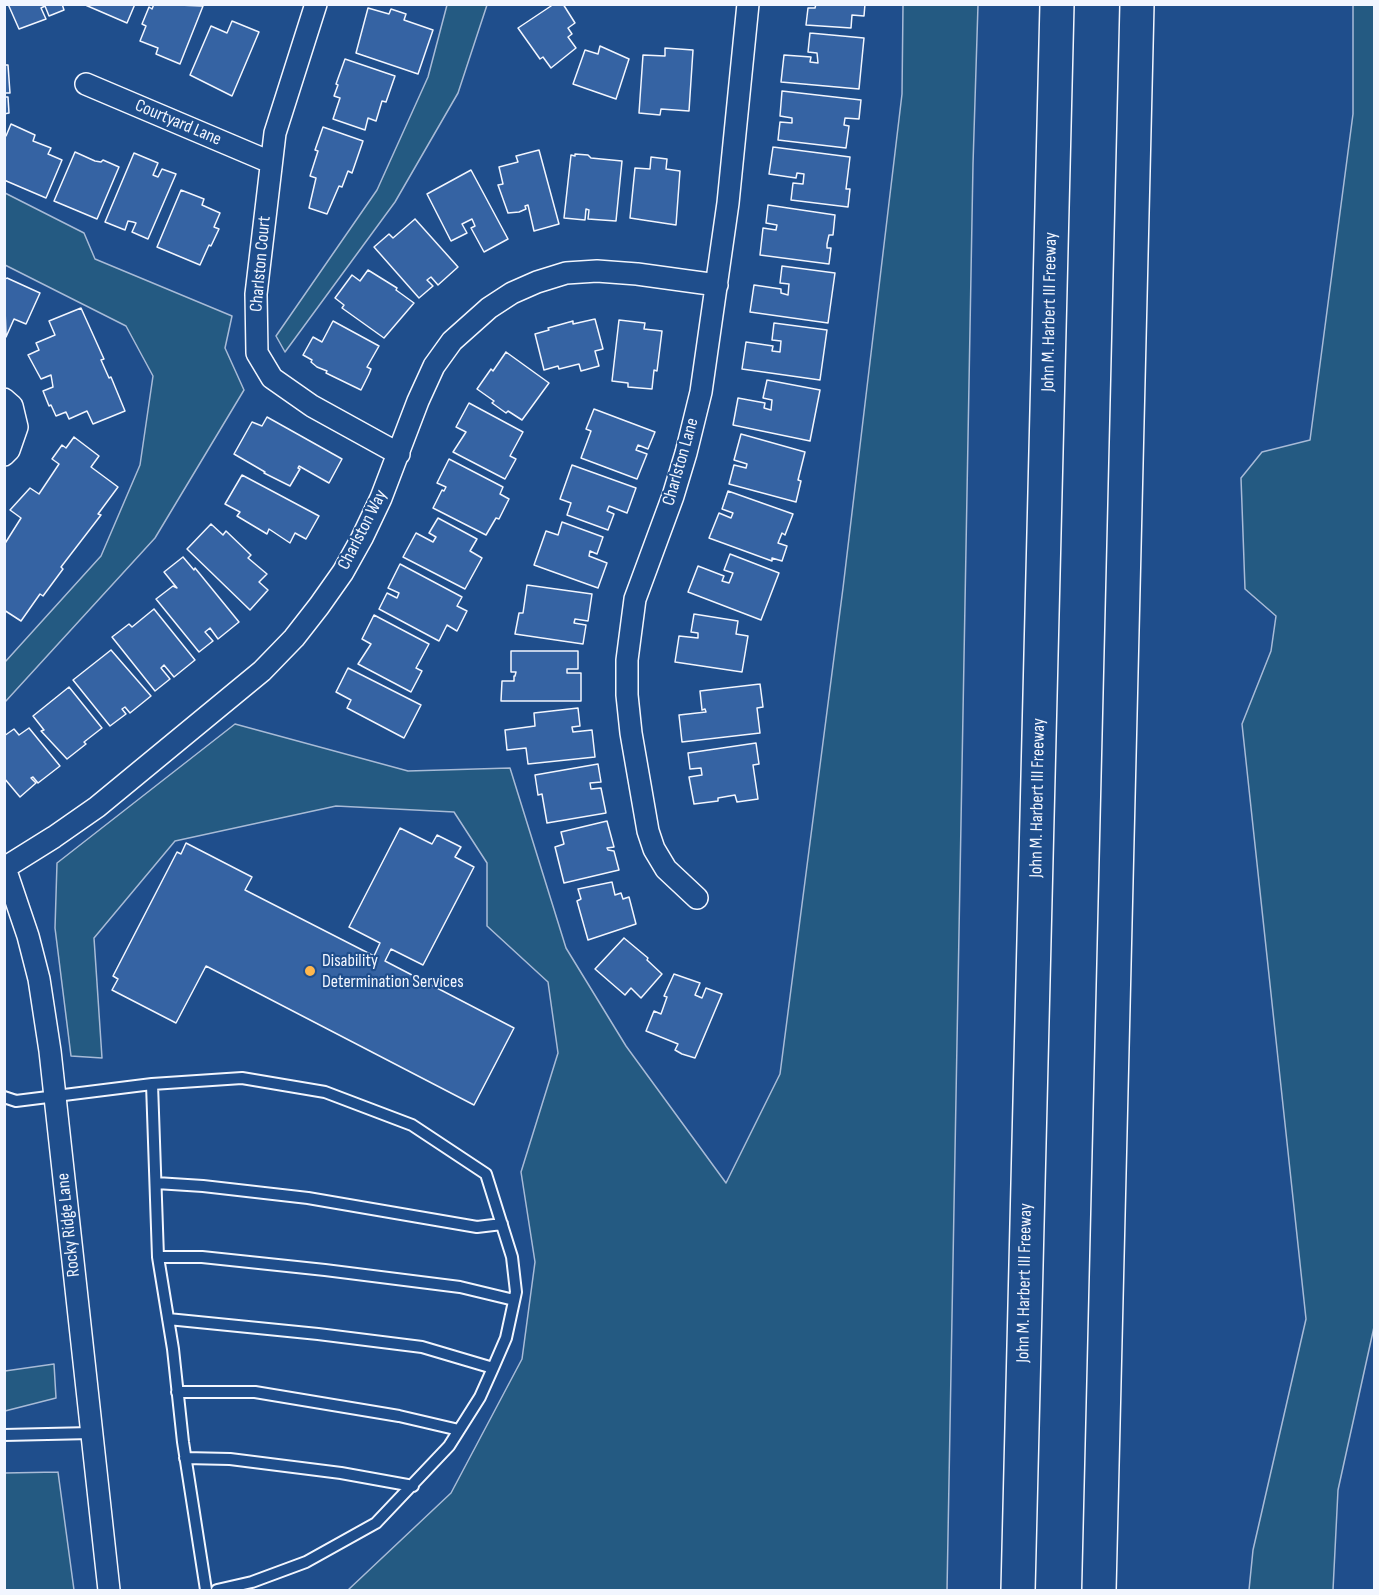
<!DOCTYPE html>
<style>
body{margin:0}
#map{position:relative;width:1379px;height:1595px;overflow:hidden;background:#1f4e8c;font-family:"Sofia Sans Condensed",sans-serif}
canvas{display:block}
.frame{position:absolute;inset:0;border:6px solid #f2f6ff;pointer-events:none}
</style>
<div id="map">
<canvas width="1379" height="1595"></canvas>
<div class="frame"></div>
</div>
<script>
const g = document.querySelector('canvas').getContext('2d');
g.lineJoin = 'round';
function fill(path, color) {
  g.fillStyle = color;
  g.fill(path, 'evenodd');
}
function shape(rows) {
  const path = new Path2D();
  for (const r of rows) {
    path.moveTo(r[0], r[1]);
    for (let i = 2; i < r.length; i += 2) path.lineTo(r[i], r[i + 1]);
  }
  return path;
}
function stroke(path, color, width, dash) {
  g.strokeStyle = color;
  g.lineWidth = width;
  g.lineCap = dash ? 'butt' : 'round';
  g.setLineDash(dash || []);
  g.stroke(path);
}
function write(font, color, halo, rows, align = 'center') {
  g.font = font + ' "Sofia Sans Condensed",sans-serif';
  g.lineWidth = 4.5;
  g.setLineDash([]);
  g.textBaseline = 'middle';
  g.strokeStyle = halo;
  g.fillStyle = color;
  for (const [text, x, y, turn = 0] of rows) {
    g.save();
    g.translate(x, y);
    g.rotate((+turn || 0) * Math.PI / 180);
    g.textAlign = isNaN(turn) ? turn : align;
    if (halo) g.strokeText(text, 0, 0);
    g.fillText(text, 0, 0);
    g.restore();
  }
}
const green = shape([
 [447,5,487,5,458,93,395,202,285,352,276,336,377,190,428,77,447,5],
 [903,5,978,5,973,164,947,1590,348,1590,451,1493,522,1359,535,1262,521,1172,558,1053,548,982,487,926,487,863,454,812,336,806,175,841,94,938,102,1058,71,1056,55,928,57,863,235,724,408,771,510,768,566,948,626,1046,726,1183,780,1074,843,588,902,94,903,5],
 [1353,5,1374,5,1374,1327,1338,1490,1333,1590,1249,1590,1253,1550,1306,1319,1242,724,1271,651,1276,616,1245,589,1241,478,1262,452,1310,440,1353,114,1353,5],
 [5,193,84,233,95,259,232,316,225,348,244,390,155,538,5,702,5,662,101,556,140,465,153,376,126,326,5,265,5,193],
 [54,1364,56,1398,5,1411,5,1371,54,1364],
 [58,1472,74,1590,5,1590,5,1473,58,1472]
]);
fill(green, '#245a82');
stroke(green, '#a8bbd7', 1.5);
const building = shape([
 [8,4,62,4,64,10,49,16,45,6,41,8,46,19,19,29,8,4],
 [83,4,135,4,127,23,83,4],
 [154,4,203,6,180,64,156,54,158,48,140,41,146,26,142,24,149,7,152,9,154,4],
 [554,4,563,4,575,23,568,28,572,34,568,37,576,48,551,68,543,57,540,59,518,28,554,4],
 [816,4,865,4,864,16,852,15,851,28,806,25,808,8,815,8,816,4],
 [368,8,389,14,391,9,406,14,404,20,433,30,418,74,356,53,368,8],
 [232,21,259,32,232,96,190,75,211,26,227,33,232,21],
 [810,33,864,38,859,89,781,82,784,55,811,57,810,62,818,63,817,53,808,52,810,33],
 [600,46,629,59,616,99,573,84,585,50,598,54,600,46],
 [665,48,693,50,689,111,661,109,660,115,639,113,643,55,665,56,665,48],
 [345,59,395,76,386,102,382,101,376,121,368,118,365,130,333,119,340,98,334,96,338,85,336,84,345,59],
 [4,65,8,65,10,93,4,93,4,65],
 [782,91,861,100,859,119,845,118,844,125,849,126,846,148,778,140,780,122,792,123,792,118,780,116,782,91],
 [4,97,8,97,9,113,4,114,4,97],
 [11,124,35,135,33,141,51,148,48,154,62,160,46,198,4,180,4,136,6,136,11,124],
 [323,127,363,141,352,173,348,171,342,187,339,186,327,214,309,208,316,178,310,176,318,151,315,150,323,127],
 [773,147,850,157,846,189,850,189,848,207,791,200,793,183,803,184,804,174,797,173,796,178,769,174,773,147],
 [539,150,559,224,534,231,528,205,525,206,526,209,519,212,508,213,498,185,503,184,499,167,518,162,516,156,539,150],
 [75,152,95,161,101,162,103,160,119,167,97,219,54,201,75,152],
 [134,153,158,163,153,175,158,177,162,169,176,174,148,239,132,232,136,223,133,222,128,221,125,230,105,222,134,153],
 [575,154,588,155,591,158,622,161,616,221,588,219,589,210,586,209,585,220,564,218,571,155,575,156,575,154],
 [651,157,667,159,666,169,680,171,676,225,630,218,635,168,650,169,651,157],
 [471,170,508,239,484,252,471,228,475,226,472,219,462,224,467,233,451,241,427,194,471,170],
 [181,190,204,199,202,205,220,213,214,227,219,229,211,246,209,245,200,265,157,247,181,190],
 [768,205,835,215,833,235,829,235,827,244,827,248,831,248,829,264,760,255,763,228,776,230,777,225,766,223,768,205],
 [415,219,458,267,438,285,431,277,427,280,433,286,419,298,374,247,389,234,393,238,415,219],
 [782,266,835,273,828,323,750,312,754,285,781,289,781,293,788,295,789,284,780,283,782,266],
 [368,270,397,288,396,290,414,303,384,338,342,308,344,305,335,298,352,275,360,281,368,270],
 [7,278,40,293,26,324,14,319,6,337,4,280,7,278],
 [81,308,104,359,101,360,109,378,111,377,125,411,93,424,87,411,69,419,66,412,56,416,51,405,49,406,43,391,53,387,51,375,41,379,28,355,39,350,36,343,55,335,49,321,81,308],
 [595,319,603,349,595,351,599,366,581,371,579,364,559,369,558,366,544,370,535,334,549,330,548,328,573,321,573,324,595,319],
 [619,320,645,323,644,329,662,331,657,371,654,370,652,389,628,387,628,383,612,381,619,320],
 [333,321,379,346,367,367,371,369,369,374,361,390,326,373,327,371,317,367,311,362,312,360,303,355,313,337,322,342,333,321],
 [774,323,827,330,820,380,742,369,746,342,773,346,772,351,780,352,781,341,772,340,774,323],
 [506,352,549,383,522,420,508,411,506,413,492,403,494,401,477,389,491,369,493,371,506,352],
 [767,380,820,390,810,441,733,425,738,398,765,403,764,408,771,410,772,400,763,398,767,380],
 [469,403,523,432,510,456,516,459,505,479,453,452,466,432,456,427,469,403],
 [594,409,655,432,648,449,638,445,636,450,647,454,637,479,581,458,591,431,586,429,594,409],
 [267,417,342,459,329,483,299,466,298,468,300,469,290,486,264,473,265,472,234,454,252,422,262,426,267,417],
 [741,434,805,452,798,480,801,481,796,502,729,484,734,465,746,468,747,464,734,460,741,434],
 [74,437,99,456,91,467,118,487,98,514,101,515,61,567,63,569,43,596,40,594,21,621,4,610,4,545,21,518,10,510,30,488,39,494,59,464,52,459,62,445,66,448,74,437],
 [449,459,503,487,500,494,509,499,499,519,496,518,486,535,433,508,442,490,444,491,446,487,437,483,449,459],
 [572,465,636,488,627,513,609,506,607,511,614,514,608,530,567,515,571,503,560,499,572,465],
 [242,475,319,516,306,539,295,533,290,543,269,529,267,534,237,516,240,512,225,504,242,475],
 [728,491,793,514,785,535,782,533,778,543,787,546,782,561,772,558,772,561,709,538,719,513,731,518,733,513,722,509,728,491],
 [438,518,477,539,470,551,482,558,465,589,403,557,416,533,433,542,436,537,429,533,438,518],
 [562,522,603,537,597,554,590,551,589,556,607,563,598,588,534,565,546,531,558,535,562,522],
 [211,524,223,535,226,531,251,555,248,558,267,574,259,582,268,590,250,610,187,549,211,524],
 [730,554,779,573,761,620,688,592,698,566,724,576,722,581,729,583,733,573,724,570,730,554],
 [183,557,194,570,195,568,239,622,218,639,210,628,205,632,213,641,199,652,156,599,173,586,177,588,164,572,183,557],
 [400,564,462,597,457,606,467,611,457,631,447,625,439,641,379,609,387,593,397,598,399,593,388,588,400,564],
 [527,585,592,594,588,621,575,619,574,623,586,625,583,644,515,634,519,613,523,613,527,585],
 [154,609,195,660,174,677,164,665,161,668,170,679,155,691,112,637,129,624,132,627,154,609],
 [694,614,738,621,736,634,748,636,742,672,675,662,679,636,698,638,698,633,691,632,694,614],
 [374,615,429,644,416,668,422,671,411,692,358,664,371,644,362,639,374,615],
 [111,650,151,696,130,713,125,707,122,709,126,714,110,726,73,680,111,650],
 [511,651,578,651,578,669,567,669,567,673,581,673,581,701,501,701,502,681,514,681,514,676,515,676,516,672,511,672,511,651],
 [348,668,421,705,404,738,347,708,351,700,336,692,348,668],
 [760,684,763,707,757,708,760,733,682,742,679,715,706,712,705,709,702,710,700,691,760,684],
 [69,687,102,728,84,742,86,744,67,759,41,731,44,730,33,716,69,687],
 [578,708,580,726,572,727,573,732,592,730,595,757,528,764,526,748,507,750,505,730,535,726,534,713,578,708],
 [29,728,60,766,38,783,33,777,31,778,36,783,20,797,4,778,4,736,14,729,19,735,29,728],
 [756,743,759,764,753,765,758,799,737,802,735,795,718,798,718,801,694,804,689,777,702,775,701,768,690,769,688,753,756,743],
 [598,764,601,782,590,783,591,789,601,788,606,813,547,823,542,794,538,795,535,775,598,764],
 [607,821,614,847,607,848,608,850,614,851,619,870,564,883,555,847,564,844,561,832,607,821],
 [400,828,432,844,437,835,461,847,455,857,474,867,423,965,391,949,385,961,514,1028,474,1105,206,966,176,1023,112,990,118,979,113,976,177,852,181,854,186,843,252,877,245,890,374,956,380,943,349,927,400,828],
 [612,882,615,895,621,893,623,899,629,897,636,924,588,940,577,901,581,899,578,889,612,882],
 [624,938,648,958,647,960,662,974,641,998,631,988,625,995,595,969,624,938],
 [674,974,700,983,695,995,702,998,706,988,722,994,695,1058,682,1054,675,1050,678,1044,646,1031,654,1011,661,1014,667,997,664,996,674,974]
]);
fill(building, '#3563a3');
stroke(building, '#f2f6ff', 1.5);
const service = shape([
 [152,1084,158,1257,173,1349,183,1442,206,1590],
 [4,1097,16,1101,152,1084,242,1078,325,1092,412,1125,486,1174,512,1257,516,1292,506,1338,493,1368,480,1397,449,1446,376,1523,306,1562,252,1582,217,1590],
 [156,1183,203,1186,308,1198,477,1227,502,1224],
 [158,1257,202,1257,325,1270,460,1287,514,1300],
 [168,1319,318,1334,422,1347,493,1368],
 [177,1392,255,1392,399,1416,459,1430],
 [4,1435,91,1433],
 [185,1458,230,1459,341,1473,413,1486]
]);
const minor = shape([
 [316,4,275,133,256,294,257,353,272,378,312,406,399,454],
 [86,84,270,162],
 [4,399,12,406,17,427,9,450,4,455],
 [4,865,28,936,39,979,50,1051,109,1590],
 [6,867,54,837,97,807,262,671,294,638,319,606,343,572,362,538,381,498,418,401,434,366,452,341,489,308,512,293,537,282,566,273,597,271,637,274,717,285],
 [697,898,666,869,654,849,648,831,631,733,627,695,627,660,635,599,673,496,686,453,701,392,728,203,748,4]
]);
const motorway = shape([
 [1018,1590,1057,4],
 [1099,1590,1137,4]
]);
stroke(service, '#f2f6ff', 14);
stroke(minor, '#f2f6ff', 24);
stroke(motorway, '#f2f6ff', 36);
stroke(service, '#1f4e8c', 10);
stroke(minor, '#1f4e8c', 21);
stroke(motorway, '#1f4e8c', 33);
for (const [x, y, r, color] of [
 [310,971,6,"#ffb74d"]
]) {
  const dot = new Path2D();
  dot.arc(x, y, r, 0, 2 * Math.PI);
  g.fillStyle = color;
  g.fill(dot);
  stroke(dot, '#1f4e8c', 2);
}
write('18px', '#f2f6ff', '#1f4e8c', [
 ["Courtyard Lane",178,123,23],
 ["Charlston Court",261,264,-85],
 ["John M. Harbert III Freeway",1050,312,-89],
 ["Charlston Lane",681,462,-74],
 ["Charlston Way",363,530,-63],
 ["John M. Harbert III Freeway",1038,798,-89],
 ["Rocky Ridge Lane",69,1225,-96],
 ["John M. Harbert III Freeway",1025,1283,-89]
]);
write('18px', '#f2f6ff', '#1f4e8c', [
 ["Disability",322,961],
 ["Determination Services",322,982]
], 'left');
</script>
